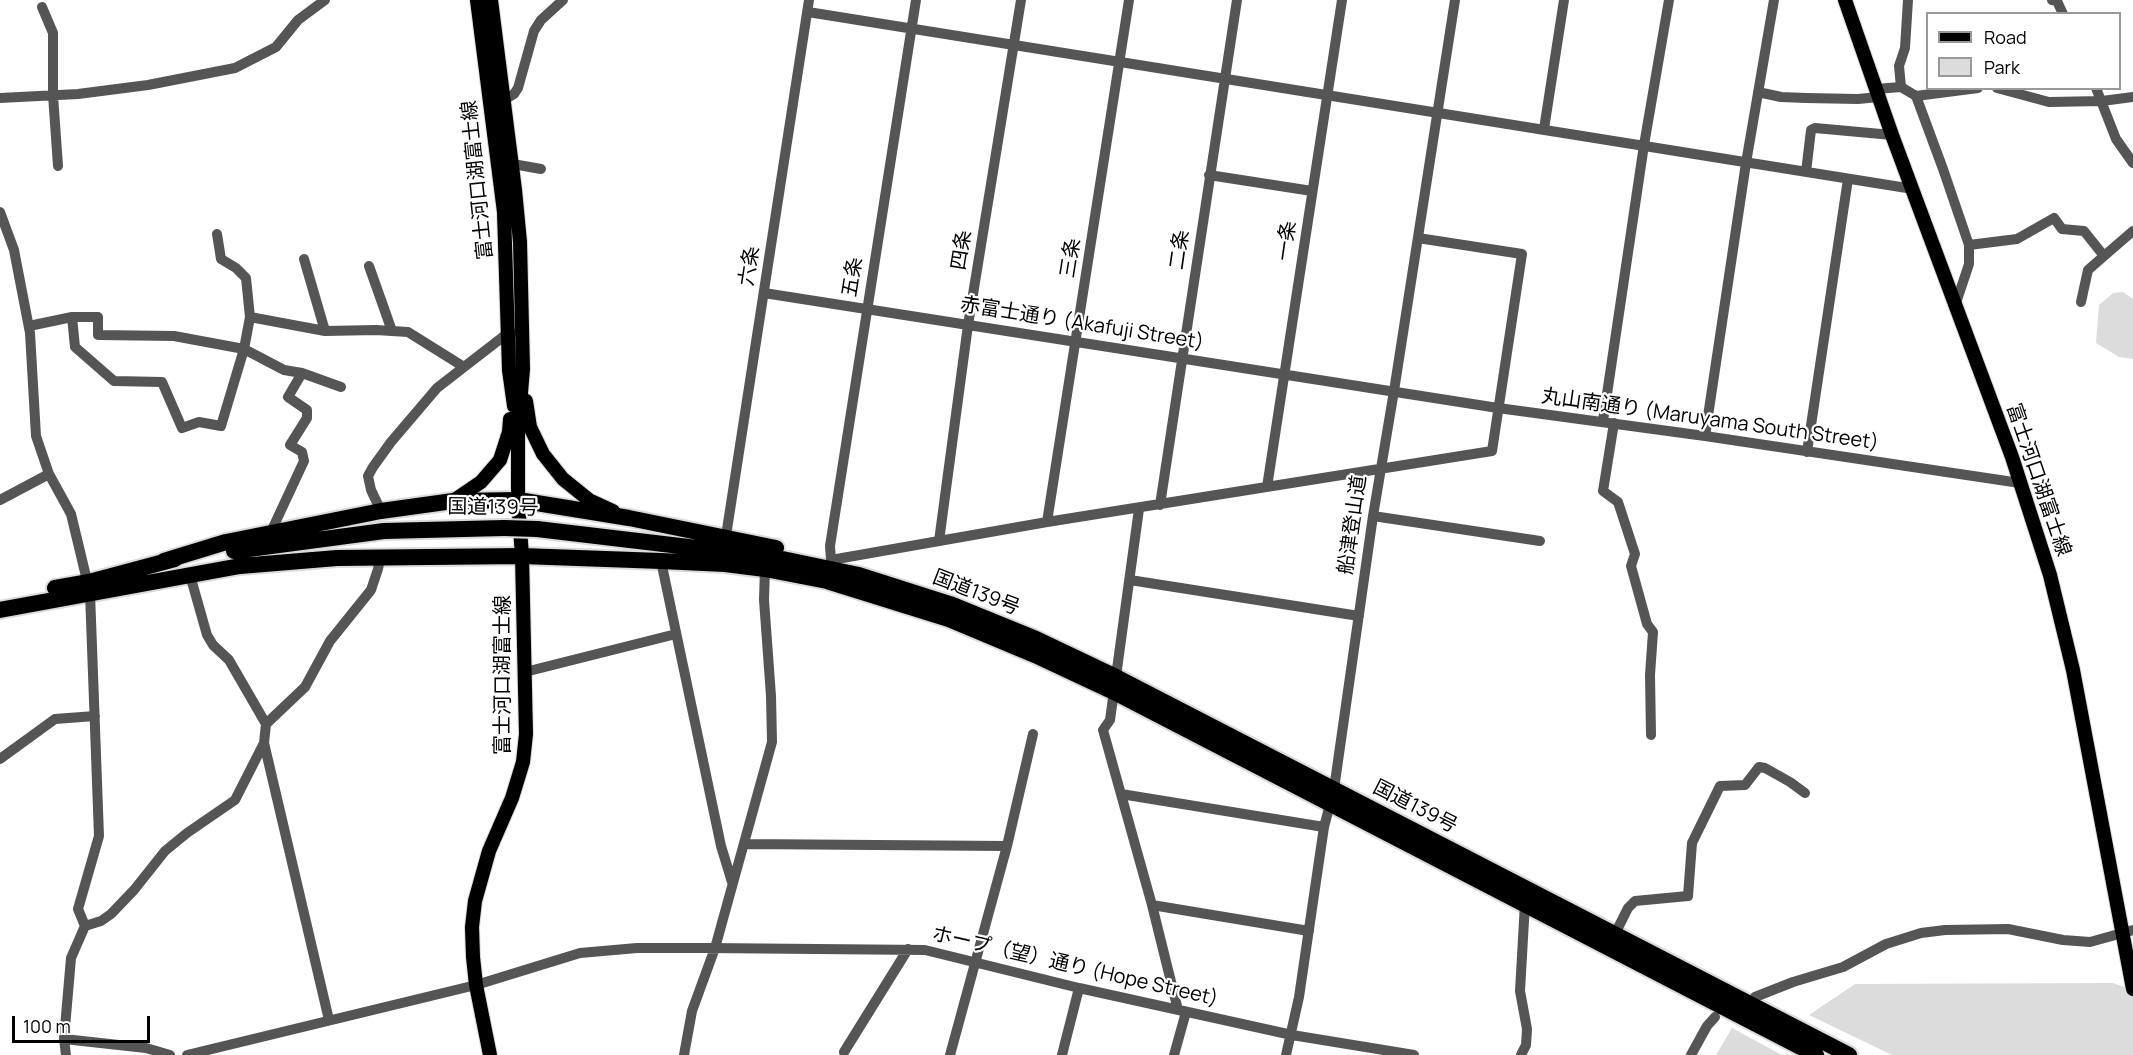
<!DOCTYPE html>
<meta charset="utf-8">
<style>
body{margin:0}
#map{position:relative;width:2133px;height:1055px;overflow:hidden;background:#fff;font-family:Manrope,sans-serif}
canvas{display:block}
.legend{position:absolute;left:1926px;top:12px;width:195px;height:78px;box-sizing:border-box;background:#fff;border:2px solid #999;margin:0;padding:8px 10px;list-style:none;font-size:18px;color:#000}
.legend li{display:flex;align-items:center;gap:12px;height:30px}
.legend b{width:30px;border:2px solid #999}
.scale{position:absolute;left:12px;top:1016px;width:138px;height:27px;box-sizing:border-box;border:3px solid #000;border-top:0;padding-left:8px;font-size:18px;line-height:21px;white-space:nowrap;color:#000;-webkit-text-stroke:4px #fff;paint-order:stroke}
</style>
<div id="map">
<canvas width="2133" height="1055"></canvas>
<ul class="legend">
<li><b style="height:8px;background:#000"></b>Road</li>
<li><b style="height:16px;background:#dcdcdc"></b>Park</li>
</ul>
<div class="scale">100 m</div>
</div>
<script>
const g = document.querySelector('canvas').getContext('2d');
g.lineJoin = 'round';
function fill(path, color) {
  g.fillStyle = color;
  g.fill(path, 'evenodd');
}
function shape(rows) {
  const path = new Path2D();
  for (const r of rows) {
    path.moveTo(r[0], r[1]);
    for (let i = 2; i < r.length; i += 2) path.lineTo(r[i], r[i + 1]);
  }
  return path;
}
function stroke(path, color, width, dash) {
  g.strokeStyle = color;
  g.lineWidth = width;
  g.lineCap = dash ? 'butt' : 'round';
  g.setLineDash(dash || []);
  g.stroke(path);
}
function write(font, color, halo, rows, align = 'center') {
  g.font = font + ' Manrope,"Noto Sans JP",sans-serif';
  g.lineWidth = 4.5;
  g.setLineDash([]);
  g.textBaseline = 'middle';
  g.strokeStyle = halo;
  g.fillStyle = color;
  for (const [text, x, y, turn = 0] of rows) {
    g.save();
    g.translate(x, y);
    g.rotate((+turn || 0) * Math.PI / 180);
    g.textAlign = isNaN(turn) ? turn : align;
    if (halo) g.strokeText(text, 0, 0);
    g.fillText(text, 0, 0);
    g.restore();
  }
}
fill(shape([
 [2123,292,2133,299,2133,359,2119,357,2096,343,2099,305,2113,293],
 [2113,983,2133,990,2133,1055,1892,1055,1809,1015,1855,984],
 [1732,1028,1782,1055,1716,1055]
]), '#dcdcdc');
const major = shape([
 [477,0,504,212,509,370,514,406],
 [1845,0,1892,135,2012,457,2050,575,2073,670,2133,989],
 [526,401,530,427,543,454,563,479,589,500,613,511],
 [453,501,481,482,500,460,509,432,510,419],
 [490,1055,476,985,473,957,472,927,475,901,489,851,512,798,523,762,526,734,522,556,518,500,518,428,523,369,520,242,515,190,491,0]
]);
const highway = shape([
 [537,529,773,557,859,575,950,604,1036,639,1116,677,1849,1055],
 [234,551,384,531,504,528],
 [164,561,226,542,381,511,453,501,518,500,629,518,776,548],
 [55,588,89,582,175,559],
 [0,610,240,566,337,558,522,556,661,561,725,564,765,569,827,581,949,619,1035,655,1114,692,1816,1055]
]);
stroke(major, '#dbdbdb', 16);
stroke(highway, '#dbdbdb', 20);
stroke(shape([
 [916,0,830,546,831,560,1047,522,1492,451,1522,254,1418,238],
 [2052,0,2057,1,2063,14],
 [42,7,53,33,53,95,58,166],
 [808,12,1913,189],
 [1901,87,1899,66,1905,48,1908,0],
 [1997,88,2049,102,2102,101,2133,97],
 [2096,88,2116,139,2133,163],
 [1876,89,1901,87,1916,96,1943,169,1969,245,1969,264,1956,303],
 [1758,92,1781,97,1806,98,1858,99,1879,97],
 [1916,96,1978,88],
 [0,98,78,94,148,85,235,68,276,47,298,20,325,0],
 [498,98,509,97,514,94,518,88,534,31,541,20,563,0],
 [1544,129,1564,0],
 [507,163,541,169],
 [1806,172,1811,130,1815,128,1892,135],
 [1209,175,1312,191],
 [0,212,14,250,30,333,36,436,49,474,71,514,90,593,99,836,78,909,85,926,71,958,64,1039,66,1055],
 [217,234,221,259,236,268,246,278,250,317],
 [1969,245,2017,239,2054,218,2062,229,2084,231,2104,256,2088,270,2081,302],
 [2104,256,2133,231],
 [304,259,325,331],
 [369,266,392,331],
 [764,293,1498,408,1705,436,2020,483],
 [72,317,98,317,98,335,174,336,244,349,284,370,302,373,341,387],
 [29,326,72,317,75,347,114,381,162,382,182,428,199,422,221,426,244,349,250,317,325,331,376,330,408,332,464,367,508,333,512,333],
 [1603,421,1644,145,1669,0],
 [1614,423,1603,491,1618,502,1635,554,1631,566,1647,624,1653,632,1650,675,1651,735],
 [1705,436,1746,163,1774,0],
 [1807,452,1848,179],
 [1267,487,1342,0],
 [0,500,49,474],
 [1160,505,1237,0],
 [1139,509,1110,720,1103,730,1152,905,1178,1010],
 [381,511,371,490,368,476,373,467,391,442,437,388,464,367],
 [1373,516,1540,541],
 [1047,522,1129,0],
 [270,534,304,461,302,452,290,445,307,418,307,410,288,397,302,373],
 [726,536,809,0],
 [939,541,968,325,1021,0],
 [661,561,721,846,732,882],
 [190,575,207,635,213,645,229,660,266,724],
 [1130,580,1359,616],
 [525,672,676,634],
 [0,759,55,719,95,716],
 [1121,794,1324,827],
 [745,844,1007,846],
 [1152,905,1309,931],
 [85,926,101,921,111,914,134,890,165,851,187,833,235,800,264,743],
 [1615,934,1628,908,1635,901,1688,896,1692,843,1720,786,1745,785,1759,767,1765,768,1790,782,1805,793],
 [1755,997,1793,982,1843,967,1886,944,1921,933,1945,930,2008,929,2063,940,2090,942,2133,930],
 [329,1020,264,743,266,724,305,687,330,641,371,590,378,569,380,559],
 [64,1039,146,1048,170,1055],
 [844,1052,908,949],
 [187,1055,476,985,580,953,637,948,707,948,925,950,1079,988,1292,1035,1414,1055],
 [684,1055,692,1011,715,948,772,742,771,696,764,600,765,569],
 [950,1055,1007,846,1033,734],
 [1062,1055,1079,988],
 [1174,1055,1186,1012],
 [1286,1055,1299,997,1324,827,1334,789,1373,516,1394,391,1455,0],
 [1521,1055,1526,1045,1527,1029,1520,991,1525,903],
 [1691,1055,1707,1026,1715,1017]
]), '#555', 10);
stroke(major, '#000', 14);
stroke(highway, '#000', 16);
const highwayBridge = shape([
 [504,528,537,529]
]);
stroke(highwayBridge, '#dbdbdb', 20, []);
stroke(highwayBridge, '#000', 16);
write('20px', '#000', '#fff', [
 ["富士河口湖富士線",478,180,-96],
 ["一条",1287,241,-82],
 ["四条",962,250,-81],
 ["二条",1180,250,-82],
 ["三条",1071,258,-81],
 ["六条",750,266,-81],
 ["五条",853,277,-81],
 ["赤富士通り (Akafuji Street)",1082,324,9],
 ["丸山南通り (Maruyama South Street)",1710,420,8],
 ["富士河口湖富士線",2038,480,71],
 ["国道139号",493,508,1],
 ["船津登山道",1353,525,-82],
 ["国道139号",976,593,21],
 ["富士河口湖富士線",503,675,-90],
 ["国道139号",1415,807,27],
 ["ホープ（望）通り (Hope Street)",1075,967,13]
]);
</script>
